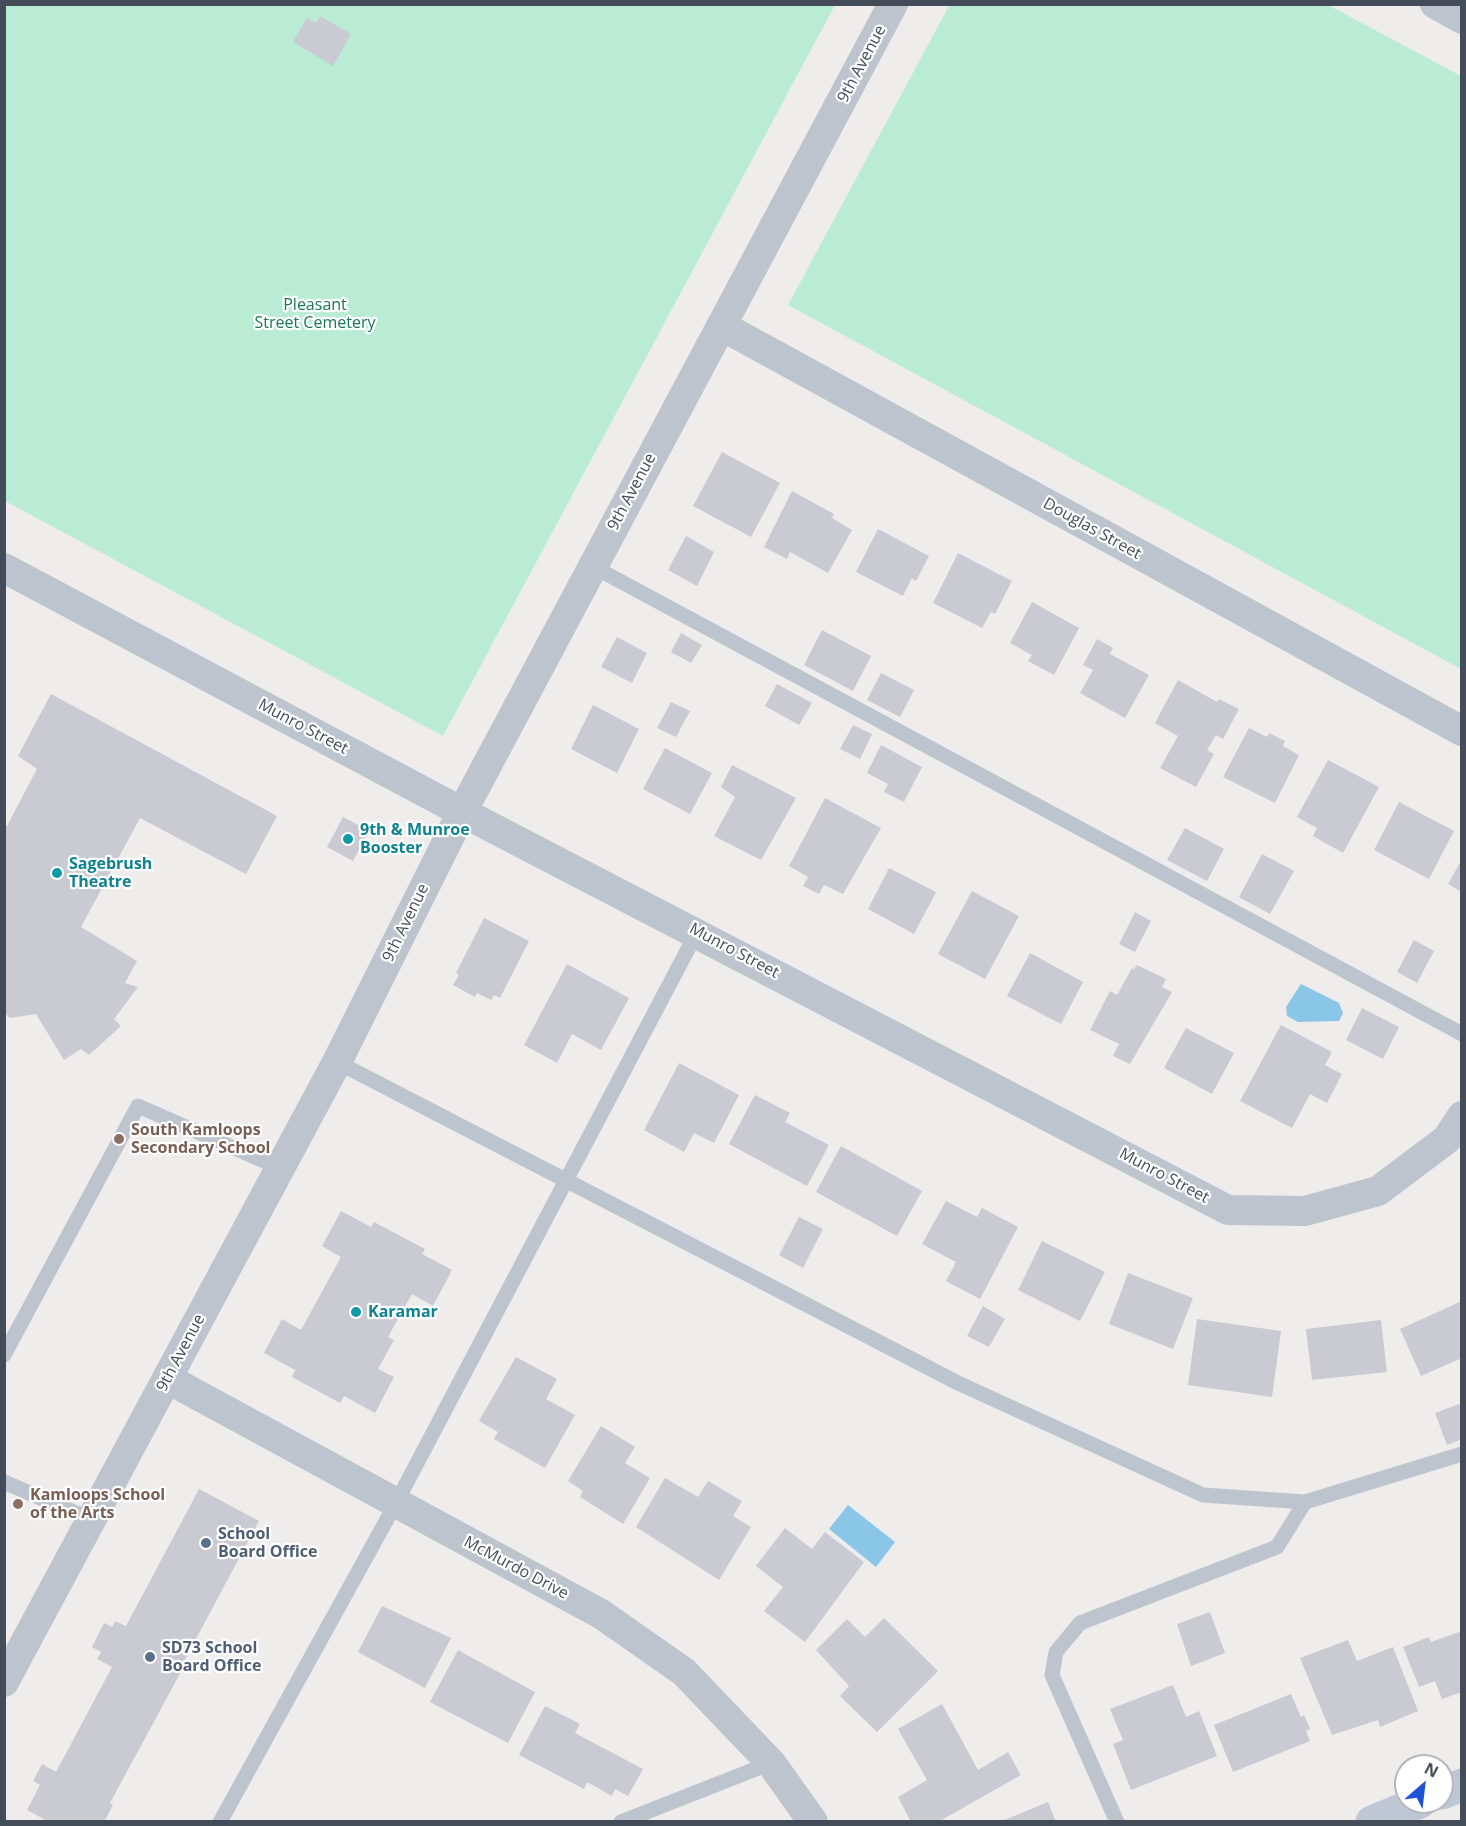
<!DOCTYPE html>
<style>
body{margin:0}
#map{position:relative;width:1466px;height:1826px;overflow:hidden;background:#efecec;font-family:"Open Sans",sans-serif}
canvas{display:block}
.frame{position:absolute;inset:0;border:6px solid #454c59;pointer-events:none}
.north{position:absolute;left:1394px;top:1754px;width:60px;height:60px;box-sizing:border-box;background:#fff;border:2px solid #b5b7bd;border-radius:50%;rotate:28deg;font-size:16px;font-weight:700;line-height:24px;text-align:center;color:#454c59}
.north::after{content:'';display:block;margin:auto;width:21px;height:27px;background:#1e53d6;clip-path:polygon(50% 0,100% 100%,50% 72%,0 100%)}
</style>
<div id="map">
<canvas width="1466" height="1826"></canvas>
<div class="frame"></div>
<div class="north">N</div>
</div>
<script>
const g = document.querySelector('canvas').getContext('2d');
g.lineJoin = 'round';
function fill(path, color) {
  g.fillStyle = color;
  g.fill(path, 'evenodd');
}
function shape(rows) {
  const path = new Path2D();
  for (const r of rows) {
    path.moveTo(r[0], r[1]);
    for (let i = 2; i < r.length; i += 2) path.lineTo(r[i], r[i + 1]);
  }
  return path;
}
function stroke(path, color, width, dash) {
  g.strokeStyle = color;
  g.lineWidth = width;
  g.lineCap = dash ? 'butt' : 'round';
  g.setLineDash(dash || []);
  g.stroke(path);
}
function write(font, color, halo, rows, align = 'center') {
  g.font = font + ' "Open Sans",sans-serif';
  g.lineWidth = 4.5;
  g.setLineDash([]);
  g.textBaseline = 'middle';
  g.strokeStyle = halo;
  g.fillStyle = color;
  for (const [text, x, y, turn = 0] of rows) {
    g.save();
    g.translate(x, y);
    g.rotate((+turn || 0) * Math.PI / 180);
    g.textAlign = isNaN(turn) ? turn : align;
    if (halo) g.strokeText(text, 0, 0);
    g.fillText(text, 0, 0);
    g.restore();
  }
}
fill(shape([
 [950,4,1328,5,1461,76,1461,669,788,305],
 [4,5,835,5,443,736,5,501]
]), '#baecd5');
fill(shape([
 [1301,984,1339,1003,1343,1013,1339,1021,1298,1022,1287,1016,1286,1007],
 [848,1505,895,1542,876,1567,829,1529]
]), '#89c6e8');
fill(shape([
 [320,16,351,34,333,66,293,42,307,18,316,23],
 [722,452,780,483,751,537,693,506],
 [792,491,834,514,832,518,852,530,828,573,790,552,787,559,764,547],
 [878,529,929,556,916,581,912,578,903,596,856,572],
 [686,536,714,552,697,586,668,570],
 [958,553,1012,581,995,614,991,612,982,628,933,603],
 [1032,602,1079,628,1054,675,1028,661,1032,655,1010,643],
 [822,630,871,656,853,691,804,665],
 [681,633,702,645,691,663,671,652],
 [617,637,647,653,632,683,601,667],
 [1097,639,1113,648,1110,654,1149,675,1125,718,1080,693,1093,670,1083,665],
 [881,673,914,690,900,717,867,700],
 [1178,680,1217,702,1219,699,1239,709,1223,739,1216,735,1207,750,1214,754,1196,787,1160,768,1178,736,1155,723],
 [777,684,812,703,799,725,765,706],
 [51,694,277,816,246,874,140,818,81,927,137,961,125,983,138,987,114,1019,121,1026,89,1055,81,1049,64,1060,36,1014,10,1018,4,1012,4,824,7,826,37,769,18,756],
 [671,702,690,711,676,737,657,728],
 [593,705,639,729,617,773,571,749],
 [853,725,872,734,860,759,840,749],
 [1249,728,1267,737,1269,733,1285,741,1283,746,1299,755,1275,803,1223,777],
 [881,745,922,767,904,802,884,792,888,784,867,773],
 [665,748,712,773,690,814,643,789],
 [1328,760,1379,787,1343,853,1313,836,1317,828,1297,817],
 [732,765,796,798,761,860,714,836,735,797,721,787],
 [825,798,881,828,843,894,824,885,819,894,803,886,808,877,789,866],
 [1399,802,1454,831,1429,879,1374,850],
 [343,817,369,831,353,861,327,847],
 [1185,828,1224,849,1207,881,1167,860],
 [1262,854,1294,871,1270,914,1239,897],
 [1462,859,1462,892,1448,884],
 [889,868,936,892,914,934,868,909],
 [972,891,1019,916,985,979,938,954],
 [1135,912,1151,921,1135,952,1119,944],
 [484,918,529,941,500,998,494,995,491,1000,477,993,475,997,453,985,459,975,456,973],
 [1414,940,1434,951,1417,983,1397,972],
 [1030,953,1083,982,1061,1024,1007,996],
 [567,964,629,998,601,1050,572,1034,557,1063,524,1045],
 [1137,965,1166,979,1162,987,1172,992,1130,1064,1113,1056,1119,1044,1090,1030,1110,991,1117,995,1132,968,1134,969],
 [1362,1008,1399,1027,1383,1059,1346,1040],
 [1281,1025,1332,1052,1325,1065,1342,1074,1327,1103,1310,1094,1292,1128,1240,1101],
 [1186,1028,1234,1053,1212,1094,1164,1068],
 [679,1063,739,1095,714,1143,694,1133,684,1152,644,1130],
 [755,1095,790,1113,785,1122,829,1145,807,1186,729,1144],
 [841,1146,922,1191,897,1236,816,1192],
 [946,1201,977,1217,982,1208,1018,1227,980,1299,946,1281,956,1262,922,1244],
 [341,1211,371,1227,374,1222,425,1249,422,1254,452,1270,433,1306,412,1294,388,1337,394,1340,378,1369,394,1377,375,1413,344,1396,340,1403,292,1377,295,1370,264,1353,282,1319,301,1330,341,1257,322,1246],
 [799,1217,823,1229,803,1268,779,1255],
 [1042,1241,1105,1272,1080,1321,1018,1290],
 [1128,1273,1193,1298,1173,1349,1109,1324],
 [1462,1301,1462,1358,1421,1376,1400,1329],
 [983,1306,1005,1319,989,1347,967,1336],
 [1197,1319,1281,1331,1272,1397,1188,1385],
 [1381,1320,1387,1372,1312,1380,1306,1329],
 [516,1357,557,1379,546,1399,575,1415,545,1468,494,1439,498,1432,479,1421],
 [1462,1403,1462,1439,1447,1445,1435,1413],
 [601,1426,635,1447,625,1463,650,1478,623,1524,580,1497,583,1491,568,1481],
 [665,1478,698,1497,708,1481,742,1501,733,1516,751,1527,719,1580,636,1527],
 [199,1489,259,1521,181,1667,183,1668,110,1803,113,1805,104,1822,49,1822,27,1810,40,1785,33,1781,42,1764,56,1772,112,1667,97,1659,101,1652,92,1647,104,1623,112,1627,115,1621,126,1626],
 [785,1528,812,1549,825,1532,864,1562,805,1642,764,1611,783,1587,756,1566],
 [382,1606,451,1638,425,1688,358,1652],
 [1210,1612,1225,1653,1191,1666,1177,1624],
 [884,1618,938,1671,877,1732,840,1696,849,1686,816,1650,847,1619,865,1637],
 [1462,1631,1462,1692,1442,1699,1435,1681,1419,1687,1403,1647,1429,1637,1431,1642],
 [1348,1640,1357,1661,1393,1647,1418,1711,1380,1727,1378,1720,1332,1735,1300,1658],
 [458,1650,535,1692,508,1743,430,1702],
 [1173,1685,1186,1717,1199,1711,1217,1756,1131,1790,1113,1744,1123,1740,1110,1709],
 [1291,1694,1301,1717,1304,1715,1310,1729,1306,1731,1310,1741,1233,1772,1214,1725],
 [942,1704,978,1770,1008,1752,1021,1775,938,1822,911,1822,898,1797,927,1780,898,1729],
 [545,1706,580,1724,575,1733,643,1769,628,1796,615,1789,612,1796,587,1782,584,1789,519,1755],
 [1048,1802,1056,1822,1002,1822,1002,1821]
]), '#c9cad2');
stroke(shape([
 [592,566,1462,1034],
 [337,1062,958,1383,1203,1495,1305,1502,1462,1454],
 [4,1355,138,1106,280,1168],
 [4,1482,92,1520],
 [220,1822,396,1503,697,932],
 [621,1822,771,1763],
 [1117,1822,1052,1675,1056,1652,1080,1623,1277,1547,1305,1502]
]), '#bdc4ce', 15);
stroke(shape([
 [1435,4,1462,19],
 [722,326,1462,731],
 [4,568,462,812,1228,1210,1305,1211,1378,1191,1447,1139,1462,1116],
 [168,1379,601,1614,684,1672,771,1763,813,1822],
 [4,1682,337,1062,462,812,893,4]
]), '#bdc4ce', 30);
stroke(shape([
 [1442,1793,1462,1785],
 [1372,1822,1420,1802]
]), '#bfc6d5', 33);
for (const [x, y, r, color] of [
 [348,839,6,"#0f9aa8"],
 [57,873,6,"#0f9aa8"],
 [119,1139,6,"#8d6e63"],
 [356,1312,6,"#0f9aa8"],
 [18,1504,6,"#8d6e63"],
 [206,1543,6,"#5c6f8a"],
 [150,1657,6,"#5c6f8a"]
]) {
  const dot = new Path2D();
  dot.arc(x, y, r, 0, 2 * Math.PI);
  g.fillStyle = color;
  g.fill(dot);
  stroke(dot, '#fff', 2);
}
write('16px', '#454c59', '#fff', [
 ["9th Avenue",862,64,-62],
 ["9th Avenue",632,492,-62],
 ["Douglas Street",1092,529,29],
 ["Munro Street",303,727,28],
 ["9th Avenue",406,923,-64],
 ["Munro Street",734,951,28],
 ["Munro Street",1164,1176,28],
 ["9th Avenue",181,1353,-62],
 ["McMurdo Drive",516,1568,28]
]);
write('16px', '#197756', '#fff', [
 ["Pleasant",315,305],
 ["Street Cemetery",315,323]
]);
write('bold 16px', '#0d838f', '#fff', [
 ["9th & Munroe",360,830],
 ["Booster",360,848],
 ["Sagebrush",69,864],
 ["Theatre",69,882],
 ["Karamar",368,1312]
], 'left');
write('bold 16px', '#785e54', '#fff', [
 ["South Kamloops",131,1130],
 ["Secondary School",131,1148],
 ["Kamloops School",30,1495],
 ["of the Arts",30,1513]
], 'left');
write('bold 16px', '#4e5e75', '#fff', [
 ["School",218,1534],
 ["Board Office",218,1552],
 ["SD73 School",162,1648],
 ["Board Office",162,1666]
], 'left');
</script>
